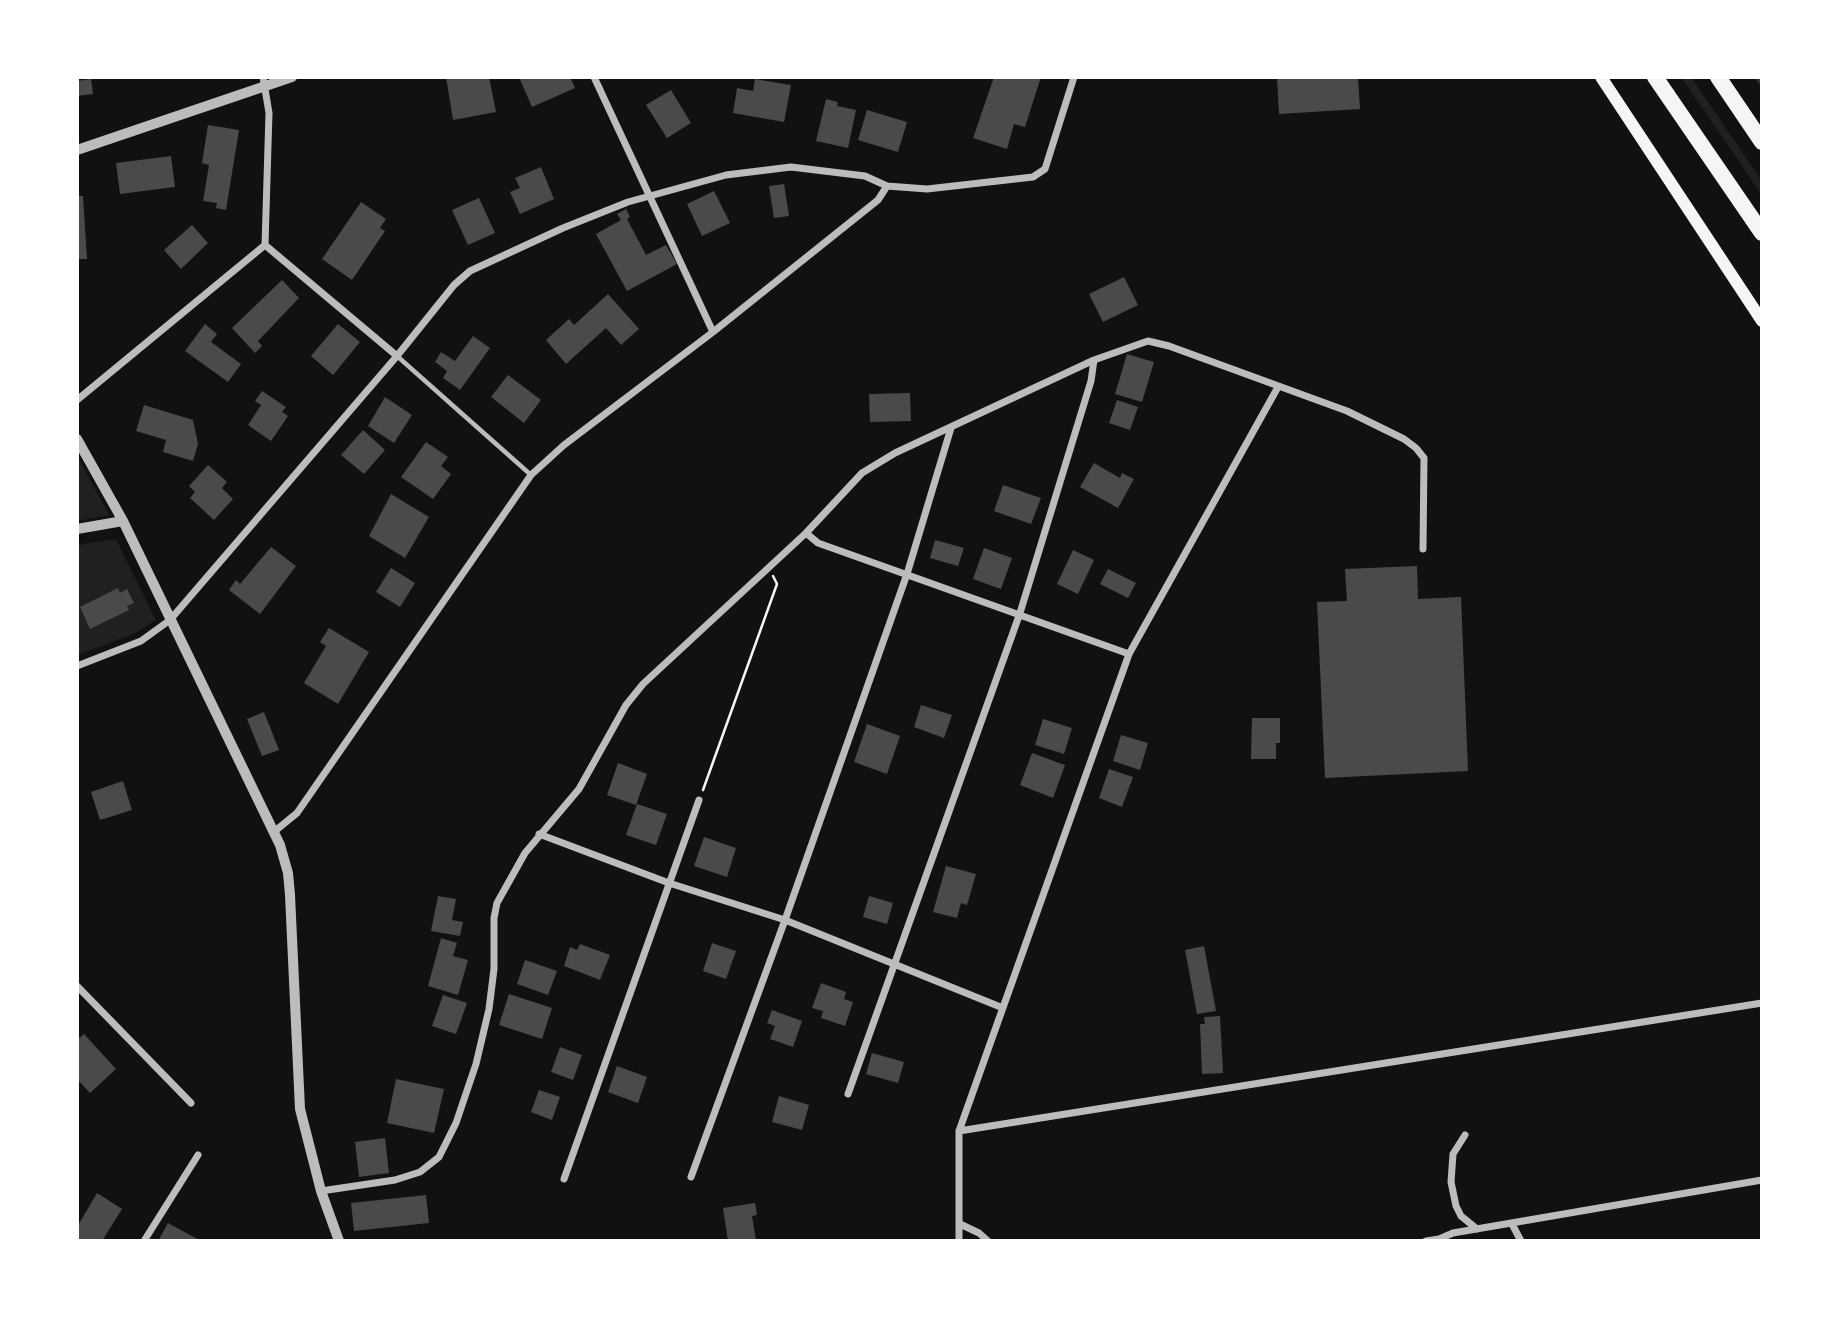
<!DOCTYPE html>
<style>
body{margin:0}
#map{position:relative;width:1839px;height:1318px;overflow:hidden;background:#111;font-family:Lato,sans-serif}
canvas{display:block}
.frame{position:absolute;inset:0;border:79px solid #fff;pointer-events:none}
</style>
<div id="map">
<canvas width="1839" height="1318"></canvas>
<div class="frame"></div>
</div>
<script>
const g = document.querySelector('canvas').getContext('2d');
g.lineJoin = 'round';
function fill(path, color) {
  g.fillStyle = color;
  g.fill(path, 'evenodd');
}
function shape(rows) {
  const path = new Path2D();
  for (const r of rows) {
    path.moveTo(r[0], r[1]);
    for (let i = 2; i < r.length; i += 2) path.lineTo(r[i], r[i + 1]);
  }
  return path;
}
function stroke(path, color, width, dash) {
  g.strokeStyle = color;
  g.lineWidth = width;
  g.lineCap = dash ? 'butt' : 'round';
  g.setLineDash(dash || []);
  g.stroke(path);
}
fill(shape([
 [1681,77,1691,77,1762,181,1762,195],
 [77,455,109,515,77,521],
 [116,539,156,620,134,634,77,655,77,545]
]), '#202020');
stroke(shape([
 [1757,77,1762,84]
]), '#333', 4.5);
fill(shape([
 [446,77,489,77,496,112,453,120],
 [519,77,570,77,575,88,532,107],
 [994,77,1041,77,1025,127,1014,124,1007,149,973,138],
 [1277,77,1358,77,1360,109,1279,114],
 [91,79,93,94,77,96,77,81],
 [755,79,791,85,784,122,733,113,737,88,753,91],
 [671,90,691,123,667,138,646,105],
 [826,99,838,102,837,106,856,110,848,148,816,141],
 [867,110,907,122,898,152,858,140],
 [208,125,239,130,226,210,216,208,217,203,203,201,209,165,202,163],
 [171,156,175,187,120,194,116,163],
 [541,167,554,199,520,214,510,192,520,188,515,178],
 [784,184,789,216,774,218,769,186],
 [714,191,730,223,702,236,687,204],
 [77,196,83,196,87,259,77,259],
 [479,198,495,233,468,245,452,210],
 [361,202,386,219,380,228,385,231,352,280,322,259],
 [626,209,630,217,627,219,646,255,666,245,677,264,627,291,596,234,621,220,617,214],
 [192,225,208,243,181,269,164,250],
 [1124,277,1138,305,1103,322,1089,294],
 [282,280,299,298,258,341,262,346,255,353,232,328],
 [608,294,639,329,621,345,606,328,566,364,546,340,569,319,574,325],
 [205,324,217,334,211,342,241,364,228,382,185,351],
 [338,324,360,342,333,375,311,356],
 [473,336,490,348,460,390,443,378,447,371,435,362,441,352,455,361],
 [1127,354,1154,362,1142,402,1115,394],
 [508,375,541,400,524,423,491,397],
 [262,391,286,407,282,412,288,416,271,441,248,425,261,405,255,401],
 [910,393,911,421,870,422,869,394],
 [385,397,412,415,394,443,368,426],
 [1117,400,1138,407,1130,430,1109,423],
 [144,405,193,420,198,444,193,461,163,452,166,440,136,431],
 [363,430,385,450,364,474,341,455],
 [426,442,448,457,441,466,451,474,433,499,401,477],
 [1094,463,1120,478,1122,473,1134,479,1118,508,1080,487],
 [208,465,227,482,222,488,233,499,214,520,190,498,195,492,189,486],
 [1003,485,1041,498,1031,524,994,511],
 [391,494,429,517,405,558,369,536],
 [935,540,964,548,958,566,930,558],
 [271,547,296,566,260,614,229,590,236,580,240,584],
 [984,548,1012,558,1001,589,973,579],
 [1073,550,1094,560,1078,594,1057,584],
 [1417,566,1418,599,1461,597,1468,771,1325,778,1317,602,1347,601,1345,569],
 [391,568,415,583,400,607,376,592],
 [1108,569,1136,583,1128,598,1100,584],
 [118,588,120,593,127,589,134,603,127,606,129,610,90,629,80,607],
 [329,628,369,652,338,704,304,683,326,646,320,642],
 [921,705,952,715,944,738,914,727],
 [264,712,279,750,262,756,247,719],
 [1252,718,1280,718,1280,743,1276,743,1276,759,1251,759],
 [1043,719,1072,728,1064,754,1035,745],
 [867,724,900,736,887,774,854,762],
 [1121,735,1148,743,1140,770,1113,761],
 [1032,753,1065,765,1053,798,1020,785],
 [618,763,647,774,636,805,607,795],
 [1109,769,1133,777,1122,807,1099,798],
 [123,781,132,810,100,820,91,792],
 [637,804,667,814,656,845,626,835],
 [704,837,736,848,727,877,694,866],
 [946,866,976,874,967,905,961,903,957,918,933,912],
 [438,896,456,899,452,920,463,922,460,936,431,931],
 [869,896,893,903,887,924,863,917],
 [441,938,457,943,453,956,468,960,458,995,428,986],
 [712,943,736,951,726,979,703,971],
 [580,944,610,955,600,980,564,966,570,947,577,950],
 [1204,946,1216,1011,1197,1014,1185,950],
 [525,960,557,971,548,995,517,984],
 [821,983,846,992,844,999,853,1002,845,1026,821,1018,823,1011,812,1008],
 [509,994,552,1008,542,1039,499,1025],
 [443,995,467,1003,456,1034,432,1026],
 [772,1010,802,1021,793,1047,770,1039,775,1026,767,1023],
 [1220,1016,1223,1073,1202,1074,1200,1024,1205,1024,1204,1017],
 [84,1034,116,1069,90,1093,77,1079,77,1040],
 [560,1047,582,1055,573,1080,551,1072],
 [872,1053,904,1062,898,1083,866,1074],
 [617,1066,647,1077,638,1103,608,1092],
 [396,1079,444,1089,434,1133,387,1123],
 [539,1090,560,1097,552,1120,531,1112],
 [779,1096,809,1105,802,1130,772,1122],
 [385,1138,389,1173,359,1177,355,1142],
 [97,1193,122,1209,102,1241,81,1241,77,1239,77,1227],
 [426,1195,429,1223,354,1231,351,1203],
 [755,1203,757,1215,752,1216,756,1240,728,1241,723,1208],
 [168,1223,201,1241,158,1241]
]), '#4a4a4a');
stroke(shape([
 [703,790,777,584,773,576]
]), '#f5f5f5', 2.5);
stroke(shape([
 [397,356,531,475]
]), '#bcbcbc', 4.5);
stroke(shape([
 [263,77,269,113,265,245],
 [594,77,713,332],
 [265,245,397,356],
 [77,400,265,245],
 [806,533,818,543,1129,654],
 [77,666,141,641,170,620,397,356,454,285,470,271,563,228,628,202,726,175,791,167,865,176,887,186,927,189,1033,177,1045,169,1074,77],
 [275,831,297,813,531,475,564,445,713,332,878,200,887,186],
 [539,834,669,883,785,920,1003,1008],
 [77,986,191,1103],
 [848,1094,1020,613,1091,381,1094,360],
 [959,1131,1762,1003],
 [1465,1135,1453,1154,1451,1182,1456,1206,1461,1216,1477,1229],
 [691,1177,785,920,907,574,951,428],
 [564,1179,699,800],
 [321,1191,395,1180,420,1172,439,1157,456,1123,476,1064,489,1009,494,969,494,918,497,903,525,853,579,789,626,705,643,684,806,533,862,473,895,453,1094,360,1148,341,1169,346,1347,411,1404,439,1416,448,1424,458,1423,549],
 [960,1224,979,1233,988,1241],
 [1512,1224,1521,1241],
 [144,1241,198,1155],
 [959,1241,959,1131,1129,654,1278,387],
 [1426,1241,1439,1239,1453,1233,1762,1180]
]), '#bcbcbc', 7);
stroke(shape([
 [77,150,292,77],
 [77,439,123,521,280,845,288,873,290,895,300,1109,321,1191,339,1241],
 [77,529,123,521]
]), '#bcbcbc', 10);
stroke(shape([
 [1601,77,1762,321]
]), '#f5f5f5', 12);
stroke(shape([
 [1655,77,1762,233],
 [1718,77,1762,142]
]), '#f5f5f5', 16);
</script>
